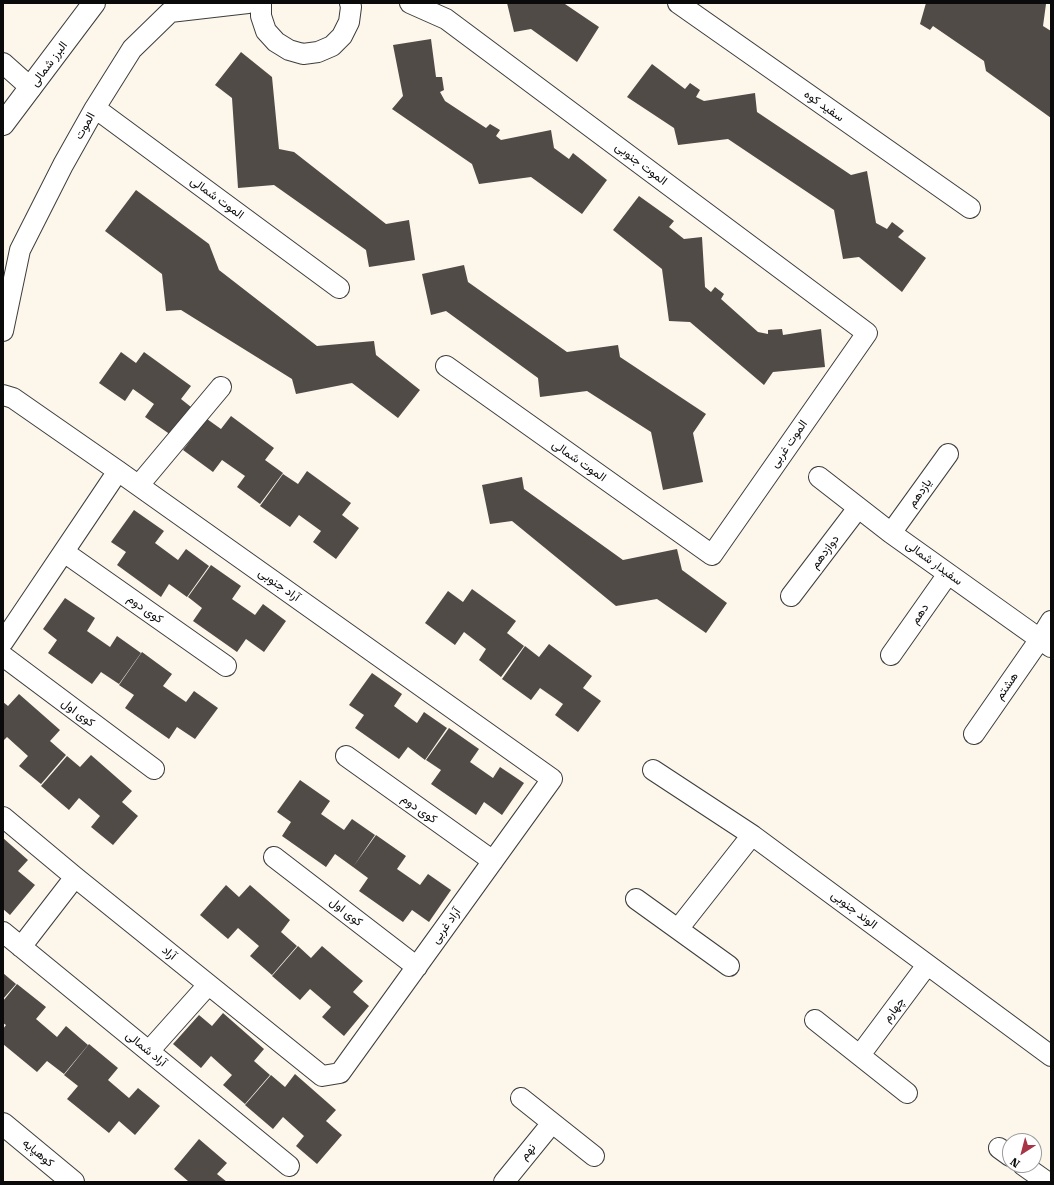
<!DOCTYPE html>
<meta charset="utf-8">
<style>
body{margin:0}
#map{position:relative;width:1054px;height:1185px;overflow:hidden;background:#fcf7ea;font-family:"Roboto Serif",serif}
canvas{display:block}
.frame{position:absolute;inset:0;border:4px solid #0a0a0a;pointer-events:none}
.north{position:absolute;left:1002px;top:1133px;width:40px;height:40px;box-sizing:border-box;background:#fff;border:1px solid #9d9d9d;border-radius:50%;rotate:216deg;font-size:11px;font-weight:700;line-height:16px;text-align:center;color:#0a0a0a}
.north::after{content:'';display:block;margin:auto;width:14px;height:18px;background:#a73546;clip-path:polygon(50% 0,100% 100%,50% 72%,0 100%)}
</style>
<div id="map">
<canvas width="1054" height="1185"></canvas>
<div class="frame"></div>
<div class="north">N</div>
</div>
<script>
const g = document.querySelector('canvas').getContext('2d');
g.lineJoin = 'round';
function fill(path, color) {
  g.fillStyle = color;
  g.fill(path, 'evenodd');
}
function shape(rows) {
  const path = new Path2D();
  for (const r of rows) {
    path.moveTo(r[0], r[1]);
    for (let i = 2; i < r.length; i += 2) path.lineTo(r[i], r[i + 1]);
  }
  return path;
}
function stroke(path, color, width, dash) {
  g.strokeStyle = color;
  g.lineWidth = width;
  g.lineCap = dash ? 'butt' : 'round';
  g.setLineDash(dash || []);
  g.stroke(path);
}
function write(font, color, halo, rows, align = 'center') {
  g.font = font + ' "Roboto Serif",Vazirmatn,serif';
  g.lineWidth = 4;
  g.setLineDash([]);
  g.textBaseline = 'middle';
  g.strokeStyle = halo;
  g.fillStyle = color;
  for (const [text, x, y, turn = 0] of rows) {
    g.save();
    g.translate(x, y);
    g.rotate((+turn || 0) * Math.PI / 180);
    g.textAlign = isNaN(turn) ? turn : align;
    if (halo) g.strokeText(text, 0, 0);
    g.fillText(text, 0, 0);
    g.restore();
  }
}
fill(shape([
 [507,3,565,3,565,4,599,27,577,62,531,29,514,32],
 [926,3,1041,3,1046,4,1043,26,1051,31,1051,118,986,71,984,61,933,26,930,30,920,24],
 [431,39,436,77,442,77,444,90,440,92,445,101,486,128,490,124,500,130,496,136,501,140,551,130,554,148,569,159,573,153,607,180,582,214,531,177,479,184,472,164,392,109,403,96,393,45],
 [241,52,272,77,279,149,294,152,386,224,409,220,415,260,369,267,366,250,274,185,238,188,232,98,215,85],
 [652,64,685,89,690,83,700,90,696,97,704,101,755,93,757,112,851,175,867,171,876,223,887,229,892,222,904,231,898,237,926,258,902,292,859,257,843,259,834,210,728,139,678,145,674,128,627,97],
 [136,190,209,244,219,270,317,346,374,341,376,355,420,390,398,418,352,383,296,394,292,379,181,310,166,311,162,274,105,231],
 [639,196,674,221,669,227,684,239,702,237,705,287,711,292,715,287,724,294,721,299,758,332,768,334,768,330,782,329,783,335,821,329,825,367,773,372,764,385,690,322,669,321,662,269,613,230],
 [464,265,468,282,567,352,618,345,620,357,706,414,693,433,703,482,663,490,651,432,587,391,540,397,538,378,446,311,431,315,422,274],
 [121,352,136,363,144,352,191,386,181,399,191,407,171,435,145,417,154,404,133,389,125,401,99,383],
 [231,416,274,448,265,460,283,473,260,504,237,487,245,476,222,460,213,472,183,450,207,419,221,429],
 [307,471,351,503,342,515,359,528,336,559,313,542,321,531,299,515,290,527,260,506,283,474,298,484],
 [522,477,524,489,623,560,677,549,682,570,727,603,706,633,657,599,616,606,512,521,490,524,482,485],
 [134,510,164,531,155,543,178,560,186,549,209,566,187,597,169,584,161,597,117,565,126,552,111,542],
 [211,565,241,586,232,599,255,615,263,604,286,621,264,652,246,639,237,652,193,621,202,608,188,597],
 [472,589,516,621,507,633,524,646,501,677,479,660,486,649,464,632,455,645,425,623,448,591,463,602],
 [65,598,95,618,87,631,110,647,117,636,141,653,119,684,101,672,92,684,48,653,57,640,43,629],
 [549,644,592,676,583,688,601,701,578,732,555,715,563,704,540,688,531,700,502,679,525,646,539,657],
 [142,652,172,674,163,686,186,702,194,691,218,708,195,739,177,727,169,739,125,708,134,695,119,685],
 [372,673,402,694,394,706,417,723,424,712,447,728,425,760,408,747,399,759,355,728,364,715,349,705],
 [19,694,60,730,50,741,66,755,41,784,19,766,28,756,7,737,3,741,3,702,8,706],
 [449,728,479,749,470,762,493,778,500,767,524,783,502,815,484,802,476,815,431,784,441,770,426,760],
 [91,755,132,791,122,802,138,816,113,845,91,827,100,816,79,798,69,810,41,786,67,756,80,767],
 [300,780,330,801,321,814,344,830,352,819,375,835,353,867,335,854,326,867,282,836,291,822,277,812],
 [376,835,406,856,397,869,420,885,428,874,451,890,429,922,412,910,403,922,359,891,368,878,353,867],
 [3,838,28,860,18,871,35,885,10,915,3,909],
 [226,885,239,897,250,885,290,920,281,932,297,946,272,975,250,956,259,946,238,928,228,939,200,915],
 [298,946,311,958,322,946,363,981,353,992,369,1006,344,1036,322,1017,331,1007,310,989,300,1000,272,976],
 [3,973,16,984,3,999],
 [17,984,46,1007,36,1019,57,1037,66,1026,88,1045,64,1074,47,1061,37,1072,3,1044,3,1029,6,1025,3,1023,3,1001],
 [223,1013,264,1049,254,1061,270,1075,245,1104,223,1085,232,1075,211,1056,201,1068,173,1044,199,1015,212,1026],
 [89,1044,118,1068,108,1080,129,1098,138,1088,160,1106,135,1135,119,1121,109,1133,67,1099,78,1086,64,1075],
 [295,1074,336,1110,326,1121,342,1135,317,1164,296,1146,304,1136,283,1117,273,1129,245,1105,271,1075,285,1087],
 [199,1139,227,1163,217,1174,227,1182,187,1182,188,1181,174,1169]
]), '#514b48');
const minor = shape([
 [261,3,261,16,266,31,276,42,289,50,303,54,318,52,332,46,342,36,349,22,351,7,350,3],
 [410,3,446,19,867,333,712,555,446,366],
 [678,3,970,208],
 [3,63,31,88],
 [95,108,339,288],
 [3,331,20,250,63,165,95,108,132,49,170,12,248,3],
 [3,395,13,398,118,471,552,779,340,1073,322,1076,75,877,3,817],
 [819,477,891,533,1051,647],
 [139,485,221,387],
 [891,533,948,454],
 [64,552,226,666],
 [791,596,858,508],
 [3,642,118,471],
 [891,655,948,574],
 [3,656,154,769],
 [974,734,1040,639,1051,621],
 [346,756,493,861],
 [653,770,752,835,1051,1056],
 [274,857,417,967],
 [636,899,729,966],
 [678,929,752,835],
 [3,932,289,1166],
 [21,947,75,877],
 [815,1020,907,1093],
 [149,1051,208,985],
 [860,1055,927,965],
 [521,1098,594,1156],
 [999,1148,1010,1156],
 [1023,1165,1047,1182],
 [504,1182,552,1123]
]);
const tertiary = shape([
 [3,124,94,3],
 [3,1124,73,1182]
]);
stroke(minor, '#3d3d3d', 22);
stroke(tertiary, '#3d3d3d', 24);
stroke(minor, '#fff', 20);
stroke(tertiary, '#fff', 22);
write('12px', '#0a0a0a', '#fff', [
 ["البرز شمالی",49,64,-53],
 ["سفید کوه",824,106,35],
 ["الموت",85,126,-61],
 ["الموت جنوبی",641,164,37],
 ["الموت شمالی",217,198,36],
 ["الموت غربی",789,444,-55],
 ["الموت شمالی",579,461,35],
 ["یازدهم",920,493,-55],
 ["دوازدهم",825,552,-53],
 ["سفیدار شمالی",934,563,36],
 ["آراد جنوبی",279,585,35],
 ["کوی دوم",145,609,35],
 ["دهم",920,614,-55],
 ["هشتم",1007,686,-55],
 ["کوی اول",78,713,37],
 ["کوی دوم",419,809,35],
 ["الوند جنوبی",854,910,37],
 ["کوی اول",346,912,38],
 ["آراد غربی",446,926,-54],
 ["آراد",169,953,39],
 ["چهارم",894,1010,-53],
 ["آراد شمالی",146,1049,39],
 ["نهم",528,1152,-51],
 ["کوهپایه",38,1153,40]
]);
</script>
